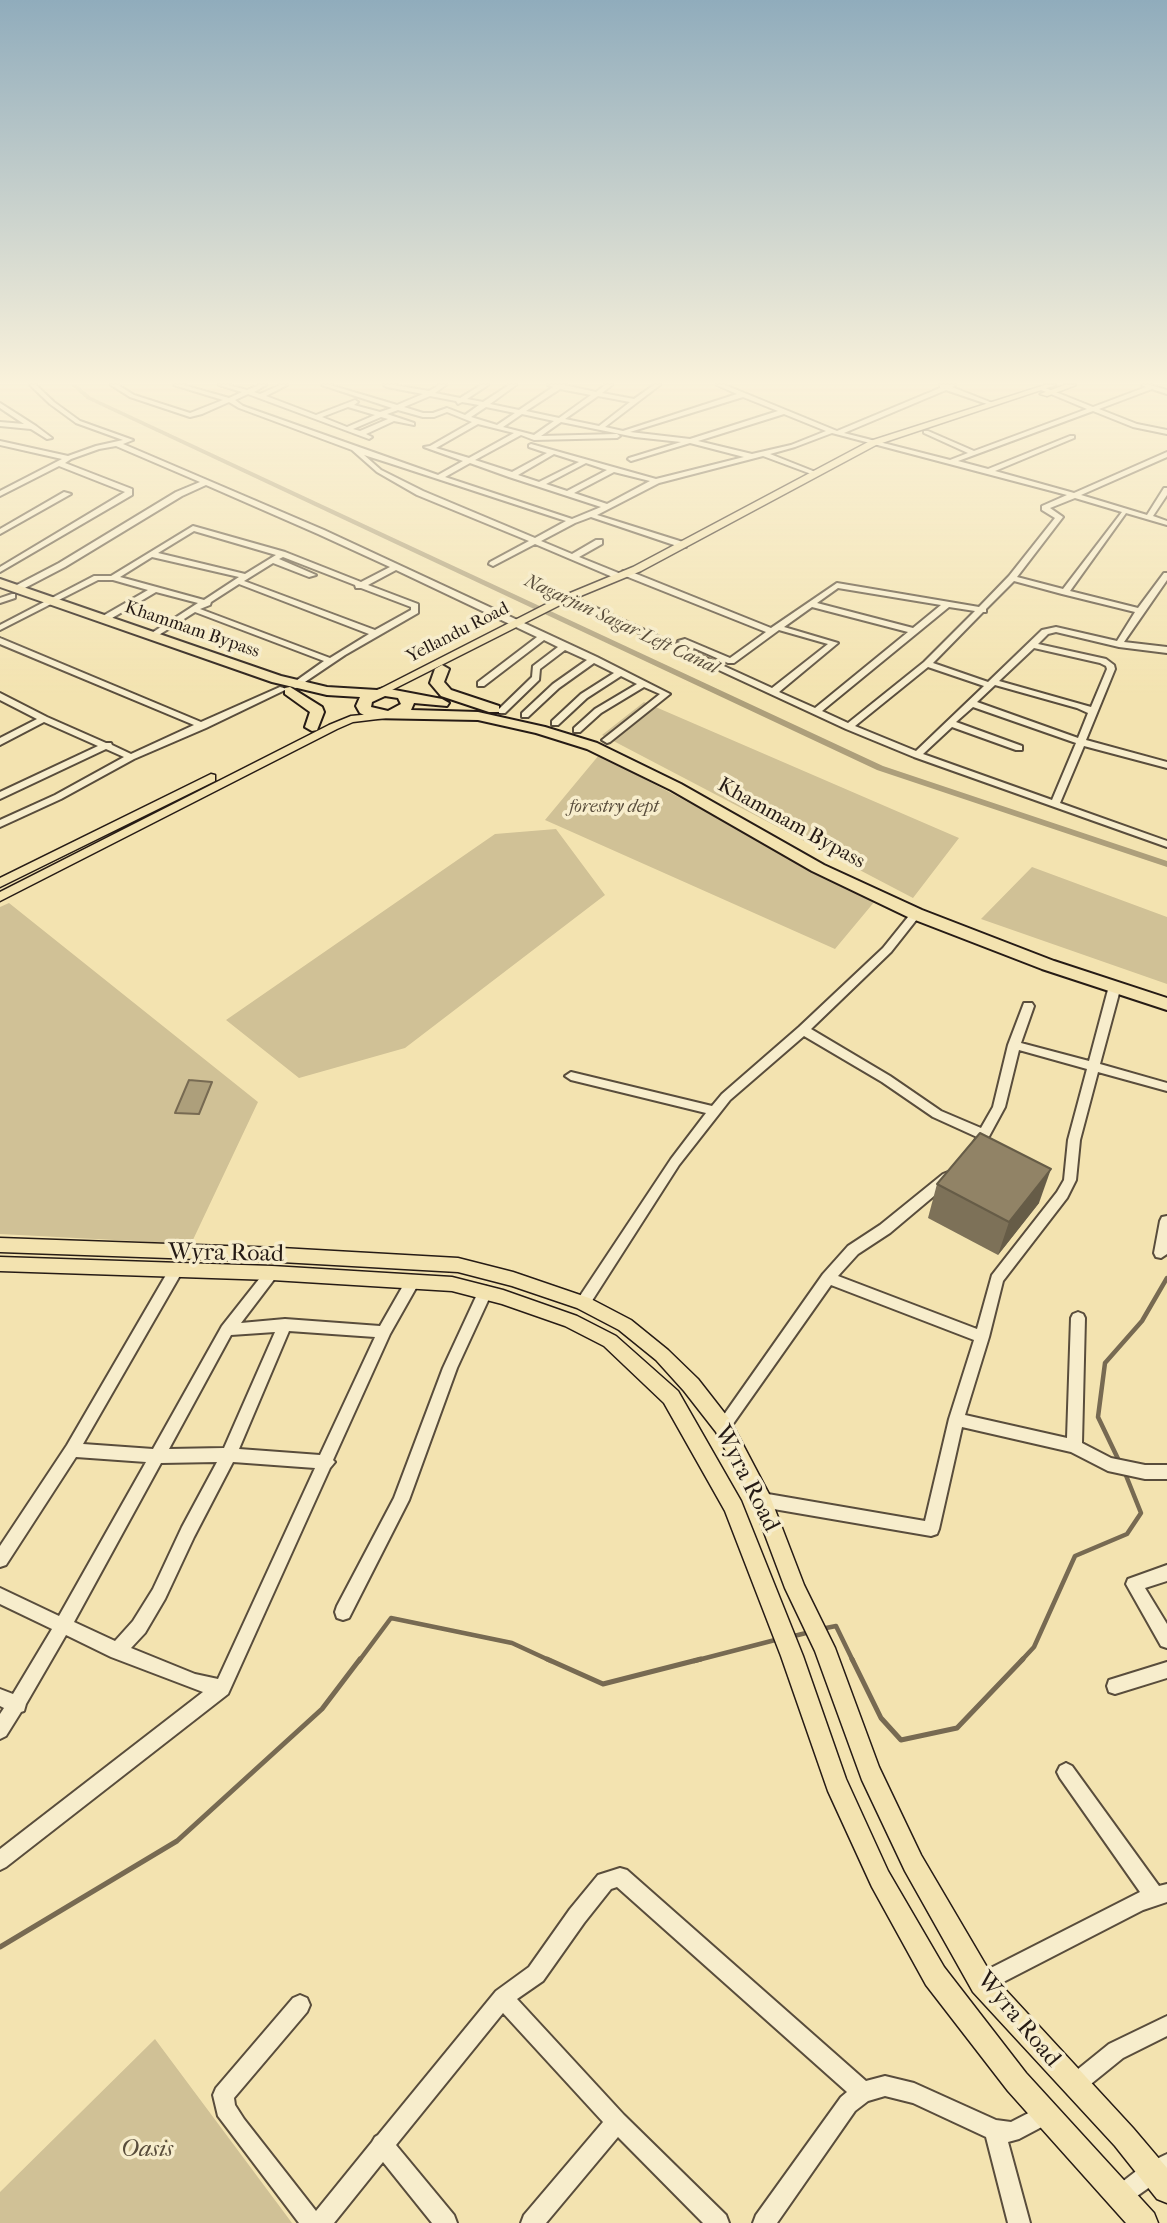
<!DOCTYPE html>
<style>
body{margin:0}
canvas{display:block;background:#f3e3b0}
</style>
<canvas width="1167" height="2223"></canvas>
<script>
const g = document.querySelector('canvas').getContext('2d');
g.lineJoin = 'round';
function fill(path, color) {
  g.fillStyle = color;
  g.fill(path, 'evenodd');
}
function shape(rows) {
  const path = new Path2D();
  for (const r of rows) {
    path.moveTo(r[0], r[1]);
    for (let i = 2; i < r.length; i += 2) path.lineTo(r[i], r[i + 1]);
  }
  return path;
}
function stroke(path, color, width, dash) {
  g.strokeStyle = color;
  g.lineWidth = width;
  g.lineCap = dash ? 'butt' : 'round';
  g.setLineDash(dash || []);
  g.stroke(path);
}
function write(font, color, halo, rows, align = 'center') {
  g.font = font + ' "IM FELL French Canon",serif';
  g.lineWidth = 7;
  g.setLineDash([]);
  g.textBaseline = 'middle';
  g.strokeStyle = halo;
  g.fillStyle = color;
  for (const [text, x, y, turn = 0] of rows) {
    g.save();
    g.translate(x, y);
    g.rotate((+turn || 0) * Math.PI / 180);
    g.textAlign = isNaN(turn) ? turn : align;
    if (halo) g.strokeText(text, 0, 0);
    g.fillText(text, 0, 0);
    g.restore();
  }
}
fill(shape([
 [644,702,959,838,913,898,602,735],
 [599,755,875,901,835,949,545,820],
 [556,829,605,895,405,1048,299,1078,226,1020,495,834],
 [1032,867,1167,917,1167,984,981,919],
 [9,903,258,1102,191,1244,0,1234,0,907],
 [155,2039,292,2223,0,2223,0,2192]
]), '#d0c196');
const water = shape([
 [189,1080,212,1082,199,1114,175,1113,189,1080]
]);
fill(water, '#ad9f7b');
stroke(water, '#776a52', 2);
stroke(shape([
 [1120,1463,1098,1417,1105,1363,1142,1321,1167,1278],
 [821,1629,836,1626,853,1661],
 [790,1637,810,1632],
 [359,1661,391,1618,512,1643,551,1661],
 [694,1661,779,1639],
 [1021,1661,1034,1647,1075,1556,1127,1534,1141,1513,1125,1473]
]), '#776a52', 4.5);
stroke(shape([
 [547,1659,603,1684,701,1659],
 [852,1659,881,1718,901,1740,957,1728,1023,1659],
 [0,1947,177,1841,322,1709,360,1659]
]), '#776a52', 5);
fill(shape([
 [71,385,77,385,91,397,883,766,1167,861,1167,867,877,770,87,399,71,385]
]), '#ad9f7b');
const minor = shape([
 [30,385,36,385,54,402,80,421,133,440,123,444,324,530,597,657,670,694,610,742,607,743,602,740,660,694,644,687,601,713,580,732,574,732,574,728,595,709,637,684,621,676,587,698,558,725,552,725,552,721,581,694,614,673,594,663,559,688,528,717,522,717,522,713,553,684,587,660,565,650,540,669,539,680,505,713,499,713,499,709,532,677,533,666,558,647,544,640,484,686,478,686,478,682,537,637,396,570,368,585,418,604,418,613,345,655,296,688,293,687,293,683,324,661,195,612,154,638,147,636,198,603,156,592,107,621,101,621,101,617,148,590,113,580,98,580,0,630,0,625,94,576,111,576,193,526,285,552,361,582,390,567,318,534,206,485,182,496,65,567,19,591,13,591,13,587,59,563,176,492,200,482,116,446,99,449,71,459,65,463,132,489,132,495,0,572,0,567,125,492,59,466,0,496,0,491,62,459,0,445,0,441,68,456,96,446,123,440,76,423,50,404,30,385],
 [194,531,276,555,245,574,158,553,194,531],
 [152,557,239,577,204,600,120,577,152,557],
 [283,557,355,585,356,588,361,588,411,607,411,610,375,630,244,581,273,563,309,577,316,575,279,559,283,557],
 [239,584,369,634,330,658,200,609,210,605,211,602,239,584],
 [111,385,118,385,134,395,190,413,223,400,174,385,183,385,229,398,242,392,219,385,228,385,247,390,259,385,266,385,254,392,260,394,280,385,287,385,266,396,316,415,355,400,358,402,354,405,380,412,392,408,322,385,330,385,397,405,423,394,387,387,384,385,394,385,429,391,439,385,446,385,435,393,460,398,481,385,488,385,467,399,483,402,509,385,516,385,490,404,519,410,553,387,548,385,564,385,596,392,605,385,612,385,602,393,634,399,654,385,660,385,605,427,623,431,737,394,717,385,725,385,837,431,940,388,940,385,955,385,952,387,995,404,990,405,946,390,844,433,950,460,968,453,924,433,924,431,928,431,974,451,1087,409,1039,389,1039,387,1043,387,1093,407,1146,387,1142,385,1150,385,1167,390,1167,394,1152,389,1099,409,1137,424,1167,430,1167,434,1133,427,1093,411,958,461,988,469,1070,436,1074,436,1074,438,995,471,1074,493,1167,452,1167,457,1081,495,1147,515,1164,488,1167,488,1167,495,1153,516,1167,521,1167,525,1126,513,1070,591,1138,608,1164,573,1167,573,1167,580,1124,642,1167,647,1167,653,1119,647,1056,632,1048,634,1038,644,1106,659,1114,665,1115,669,1086,740,1167,762,1167,768,1084,746,1060,803,1167,841,1167,847,914,757,846,729,570,601,577,599,772,688,828,644,779,630,734,663,728,663,678,641,685,639,730,658,766,632,623,575,623,571,629,571,771,628,837,583,979,607,1009,576,1055,518,1042,510,1042,506,1067,495,832,433,795,447,770,454,818,473,818,475,814,475,763,456,659,483,597,515,686,543,686,547,680,547,591,517,575,523,541,541,572,554,596,540,602,540,602,544,579,557,621,574,621,578,615,578,535,544,493,566,489,564,490,562,529,541,417,495,377,472,352,450,239,408,229,402,202,414,190,417,130,397,111,385],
 [560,389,591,395,559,418,526,411,560,389],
 [248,394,369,439,372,437,366,434,394,421,414,425,414,423,387,414,398,410,423,417,434,417,447,412,472,422,430,446,424,447,463,461,438,475,243,406,235,400,248,394],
 [430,396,456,401,458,404,462,402,479,405,465,415,447,408,433,413,423,413,404,407,430,396],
 [598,396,630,402,599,426,565,419,598,396],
 [743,397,778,411,690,439,630,432,743,397],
 [348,407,375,415,347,427,322,417,348,407],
 [486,407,515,413,497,425,471,417,486,407],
 [522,414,554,421,534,435,503,427,522,414],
 [784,414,826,431,791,445,752,454,698,441,784,414],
 [381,417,388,419,360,431,353,429,381,417],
 [561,422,635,437,681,442,629,458,628,459,631,461,690,443,744,457,656,479,531,444,529,445,529,447,547,453,512,472,475,460,521,435,534,440,617,438,620,436,617,434,541,436,561,422],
 [478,424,514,433,469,458,436,448,478,424],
 [554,454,579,462,539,482,518,475,554,454],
 [364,455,389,463,566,521,535,538,423,491,381,470,364,455],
 [470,463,509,477,601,507,572,519,445,477,470,463],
 [586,463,607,470,567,491,546,484,586,463],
 [614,472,650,481,607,504,574,493,614,472],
 [1075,498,1122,512,1063,589,1017,577,1063,517,1050,508,1075,498],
 [1014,581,1062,594,1135,612,1117,641,1056,627,1042,630,988,682,933,663,983,612,986,612,986,609,1014,581],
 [838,588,941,605,913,628,817,603,838,588],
 [812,607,908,632,815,708,779,692,838,643,784,627,812,607],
 [949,607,975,611,924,662,848,723,822,711,949,607],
 [1034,648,1100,663,1106,666,1107,669,1091,707,999,681,1034,648],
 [928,667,984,686,916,751,855,726,928,667],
 [995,685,1077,708,1088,713,1078,738,977,702,995,685],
 [973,707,1076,743,1052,800,923,754,952,727,1016,750,1022,750,1022,746,956,722,973,707],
 [0,403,36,426,52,438,47,439,31,429,0,426,0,422,24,424,0,408,0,403],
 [64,492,71,494,0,534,0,529,64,492],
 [12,594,15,594,15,598,0,603,0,598,12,594],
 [0,638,201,722,280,687,287,689,206,728,134,759,61,799,0,827,0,820,55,795,124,757,106,749,0,799,0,792,98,746,44,722,0,745,0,738,37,719,0,700,0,693,47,717,106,743,111,743,112,745,131,754,194,725,0,644,0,638],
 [916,911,921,914,891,952,811,1029,890,1076,941,1111,981,1128,993,1107,1008,1045,1024,1003,1032,1003,1034,1006,1021,1043,1089,1061,1109,986,1115,982,1121,986,1100,1064,1167,1083,1167,1091,1098,1072,1080,1140,1076,1180,1067,1198,1003,1281,989,1337,965,1415,1067,1438,1071,1318,1073,1314,1078,1312,1083,1314,1085,1318,1082,1443,1111,1458,1145,1465,1167,1465,1167,1479,1145,1479,1108,1471,1071,1452,962,1427,939,1529,937,1534,931,1536,762,1507,757,1505,754,1500,757,1495,762,1493,925,1521,949,1419,974,1340,831,1285,728,1431,723,1432,718,1431,716,1426,823,1274,848,1246,880,1225,943,1174,948,1172,953,1174,954,1177,953,1180,890,1233,858,1254,838,1276,977,1329,992,1275,1057,1192,1064,1180,1068,1140,1087,1069,1019,1050,1005,1107,980,1153,976,1155,972,1153,970,1150,977,1137,933,1117,882,1082,804,1036,730,1100,679,1165,588,1307,583,1309,578,1307,576,1303,578,1299,671,1159,706,1113,571,1080,565,1076,571,1072,712,1106,722,1094,799,1027,883,948,912,912,916,911],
 [1167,1216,1167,1254,1161,1258,1156,1257,1154,1253,1160,1221,1162,1217,1167,1216],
 [175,1267,180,1268,182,1272,83,1444,153,1449,222,1326,267,1269,272,1268,277,1269,279,1273,241,1323,285,1319,380,1326,408,1277,413,1276,418,1277,420,1281,390,1334,333,1460,335,1462,330,1468,228,1694,6,1867,0,1870,0,1849,203,1692,111,1657,66,1635,26,1704,24,1711,21,1712,6,1736,0,1739,0,1714,4,1708,0,1706,0,1689,13,1694,52,1629,0,1604,0,1588,59,1616,146,1462,76,1457,6,1565,0,1567,0,1546,67,1445,170,1268,175,1267],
 [289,1331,375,1337,320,1455,239,1449,289,1331],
 [275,1332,224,1448,169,1449,231,1335,275,1332],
 [217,1462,182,1527,153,1589,133,1621,115,1641,74,1622,161,1463,217,1462],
 [233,1462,315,1468,218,1679,195,1674,131,1648,145,1633,165,1599,194,1537,233,1462],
 [485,1286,490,1288,492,1292,457,1368,409,1500,349,1618,343,1620,337,1618,335,1612,337,1606,394,1498,443,1368,480,1288,485,1286],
 [1167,1565,1167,1581,1145,1588,1167,1624,1167,1648,1161,1646,1126,1584,1128,1579,1167,1565],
 [1167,1662,1167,1678,1115,1694,1109,1692,1107,1686,1109,1680,1167,1662],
 [1066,1763,1072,1766,1159,1886,1167,1884,1167,1902,1143,1910,982,1993,975,1990,972,1983,975,1976,1140,1892,1060,1778,1057,1772,1060,1766,1066,1763],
 [620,1868,627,1870,866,2081,885,2076,914,2083,996,2120,1011,2122,1046,2104,1053,2107,1056,2114,1053,2121,1019,2139,1008,2142,1030,2223,1008,2223,986,2137,913,2103,885,2096,868,2101,855,2111,777,2223,753,2223,756,2215,841,2097,847,2092,617,1887,611,1889,584,1923,543,1981,517,1999,624,2115,726,2215,729,2223,703,2223,618,2137,546,2223,521,2223,524,2215,603,2122,503,2013,396,2145,454,2215,457,2223,432,2223,383,2162,334,2223,299,2223,218,2116,213,2095,216,2088,293,1998,300,1995,307,1998,310,2005,307,2012,234,2098,235,2105,244,2119,316,2211,372,2142,375,2137,378,2135,496,1991,529,1967,570,1909,598,1875,620,1868],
 [1167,2016,1167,2036,1123,2058,1081,2092,1074,2095,1067,2092,1064,2085,1067,2078,1109,2044,1167,2016],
 [1167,2154,1167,2175,1127,2203,1120,2207,1113,2203,1109,2196,1113,2189,1144,2165,1167,2154]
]);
const major = shape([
 [1045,385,1056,385,876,445,641,571,566,602,382,695,372,693,558,598,633,567,870,441,1045,385],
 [1065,385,1076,385,1047,396,1040,394,1065,385],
 [382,713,386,714,386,718,353,722,337,729,0,901,0,892,329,725,351,716,382,713],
 [211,774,215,775,215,781,0,887,0,878,211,774],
 [0,1238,281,1248,458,1258,513,1272,589,1298,631,1320,668,1350,698,1379,730,1420,769,1494,804,1585,835,1648,879,1767,921,1855,991,1974,1133,2128,1167,2168,1167,2203,1157,2199,1115,2146,973,1992,905,1871,862,1780,815,1651,785,1588,753,1503,716,1432,684,1391,656,1360,619,1330,577,1308,512,1286,458,1272,281,1262,0,1252,0,1238],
 [0,1257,272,1266,452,1277,503,1290,577,1316,616,1336,678,1391,741,1501,803,1656,846,1779,888,1871,944,1967,1026,2073,1154,2213,1158,2223,1126,2223,1008,2091,926,1985,872,1887,828,1791,781,1656,725,1511,664,1403,604,1346,565,1326,502,1304,452,1291,272,1280,0,1271,0,1257]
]);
const highway = shape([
 [0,579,281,676,327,687,377,690,384,688,442,699,449,703,447,706,414,703,411,710,478,712,545,727,597,743,681,784,824,865,922,910,1054,961,1167,998,1167,1010,1042,969,910,918,812,871,671,790,587,749,536,733,478,720,370,718,360,713,356,706,360,697,327,695,272,682,0,587,0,579],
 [385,696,398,698,401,704,388,711,371,707,372,702,385,696],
 [442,665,449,669,444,682,451,690,499,706,499,712,489,712,441,696,430,683,435,669,442,665],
 [290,687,322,707,324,712,317,730,312,731,305,727,310,712,285,694,285,688,290,687]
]);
stroke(minor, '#594d3c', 4);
stroke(major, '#261b15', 3);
stroke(highway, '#261b15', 4);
fill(minor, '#f7edcc');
fill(major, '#f3e3b0');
fill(highway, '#f3e3b0');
fill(shape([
 [937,1184,1039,1203,998,1255,928,1218]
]), '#7d7158');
fill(shape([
 [1051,1169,1039,1203,998,1255,1009,1222]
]), '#665c47');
const building = shape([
 [980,1133,1051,1169,1009,1222,937,1184,980,1133]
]);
fill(building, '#918366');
stroke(building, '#665c47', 2);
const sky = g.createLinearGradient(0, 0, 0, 696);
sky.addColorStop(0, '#90acbc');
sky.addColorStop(0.55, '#faf2db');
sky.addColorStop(1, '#faf2db00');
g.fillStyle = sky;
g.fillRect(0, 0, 1167, 696);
write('18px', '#261b15', '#f7edcc', [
 ["Khammam Bypass",192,630,19],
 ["Yellandu Road",458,633,-27]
]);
write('italic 18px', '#594d3c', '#f7edcc', [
 ["forestry dept",614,808]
]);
write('italic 19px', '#5c503e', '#f7edcc', [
 ["Nagarjun Sagar Left Canal",621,625,25]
]);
write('21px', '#261b15', '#f7edcc', [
 ["Khammam Bypass",791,824,29]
]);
write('24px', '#261b15', '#f7edcc', [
 ["Wyra Road",226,1254,1],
 ["Wyra Road",746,1479,63],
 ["Wyra Road",1018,2020,50]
]);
write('italic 24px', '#594d3c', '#f7edcc', [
 ["Oasis",147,2150]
]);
</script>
